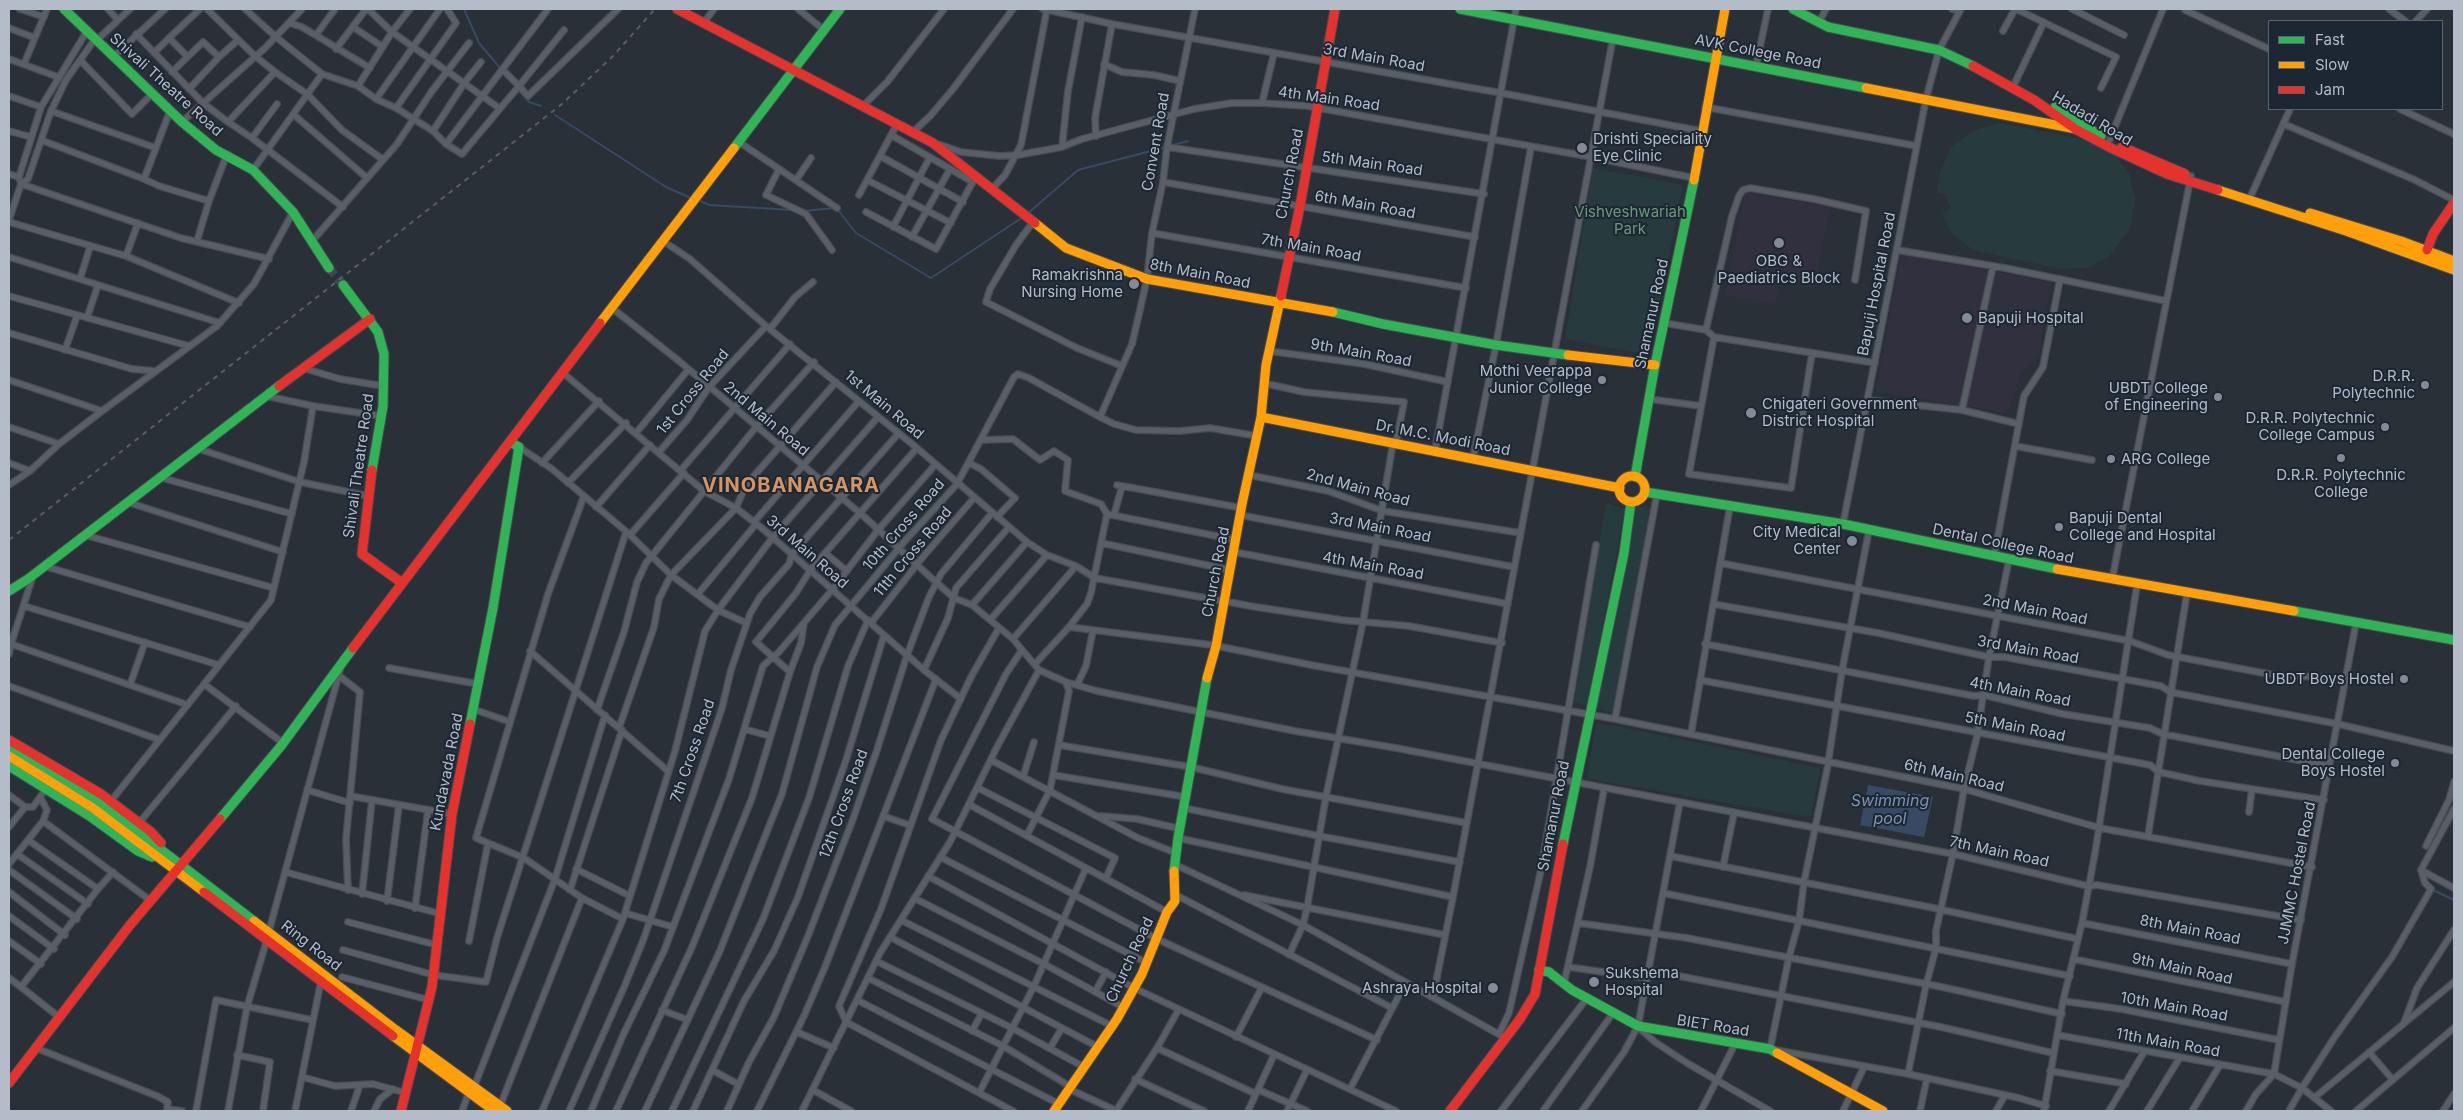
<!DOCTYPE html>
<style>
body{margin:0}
#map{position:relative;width:2463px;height:1120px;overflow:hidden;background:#2a3038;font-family:Inter,sans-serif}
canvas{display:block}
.frame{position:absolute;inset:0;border:10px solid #b4bcc9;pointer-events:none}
.legend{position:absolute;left:2268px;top:20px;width:175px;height:90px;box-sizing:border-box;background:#1d2633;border:1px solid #59626f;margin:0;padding:6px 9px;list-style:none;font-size:15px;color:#b4bcc9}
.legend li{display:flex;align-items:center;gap:10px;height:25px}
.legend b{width:25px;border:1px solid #59626f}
</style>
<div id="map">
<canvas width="2463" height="1120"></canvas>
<div class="frame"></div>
<ul class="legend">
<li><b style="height:6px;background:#30b455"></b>Fast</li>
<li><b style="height:6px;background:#ff9f0a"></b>Slow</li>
<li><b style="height:6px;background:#e5322d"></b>Jam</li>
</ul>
</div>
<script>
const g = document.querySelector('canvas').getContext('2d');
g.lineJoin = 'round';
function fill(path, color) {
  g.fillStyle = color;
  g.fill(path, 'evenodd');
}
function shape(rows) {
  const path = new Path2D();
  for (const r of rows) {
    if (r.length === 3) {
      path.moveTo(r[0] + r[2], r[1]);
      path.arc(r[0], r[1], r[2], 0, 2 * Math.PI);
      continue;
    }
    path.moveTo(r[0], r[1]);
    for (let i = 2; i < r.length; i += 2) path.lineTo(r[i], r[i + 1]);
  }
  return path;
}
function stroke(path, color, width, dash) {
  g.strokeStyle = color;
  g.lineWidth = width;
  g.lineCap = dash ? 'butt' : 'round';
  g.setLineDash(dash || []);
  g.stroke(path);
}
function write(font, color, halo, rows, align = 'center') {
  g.font = font + ' Inter,sans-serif';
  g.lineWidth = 4;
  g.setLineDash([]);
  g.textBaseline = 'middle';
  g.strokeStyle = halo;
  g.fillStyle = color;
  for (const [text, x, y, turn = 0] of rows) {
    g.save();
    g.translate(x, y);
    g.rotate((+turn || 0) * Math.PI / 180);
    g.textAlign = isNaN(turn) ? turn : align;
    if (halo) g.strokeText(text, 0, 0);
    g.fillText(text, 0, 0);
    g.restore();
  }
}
fill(shape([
 [1745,192,1830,207,1814,288,1780,280,1775,304,1725,295],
 [1901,254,2051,282,2039,355,2020,374,2008,413,1876,391]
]), '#31303e');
fill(shape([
 [2001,123,2092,141,2114,153,2129,173,2135,199,2130,229,2110,255,2089,268,2060,269,1973,250,1951,233,1942,212,1951,209,1945,194,1937,193,1940,172,1951,147,1974,130],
 [1593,168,1683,185,1649,355,1565,339],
 [1606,503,1625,509,1587,706,1574,702],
 [1632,505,1651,508,1615,713,1594,708],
 [1596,722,1820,768,1811,817,1587,779]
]), '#273a3e');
fill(shape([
 [1868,785,1933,797,1924,837,1860,825]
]), '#384963');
stroke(shape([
 [464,9,479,43,500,68],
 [518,89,529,102,541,106],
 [555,115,666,187,691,198],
 [1173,145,1188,141],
 [698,200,709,205,792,210],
 [838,210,856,233,931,278,1023,217],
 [804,211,834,208],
 [1027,214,1078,170,1166,147],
 [2431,889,2454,900]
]), '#384963', 2);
stroke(shape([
 [329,268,343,285]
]), '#3f454e', 9, [9, 4.5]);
const street = shape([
 [20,9,44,17],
 [108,9,117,19],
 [207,9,255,56,275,72],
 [245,9,276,37,322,74],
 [368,9,392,32,358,86,376,99,396,108,456,23,447,9],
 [410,9,392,32,499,108],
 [798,9,824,30],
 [1043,9,1112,24,1501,93,1701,131],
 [1195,9,1167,147,1163,182,1152,233,1147,279,1139,314,1132,344,1100,417,1114,424,1136,430,1180,431,1210,428,1257,436],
 [1952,9,1960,11],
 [2016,9,2116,57,2101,88],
 [2072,9,2124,35],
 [2389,9,2405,21],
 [2185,10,2269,49],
 [2416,21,2427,9],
 [1819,22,1826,9],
 [290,23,302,27,370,68],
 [703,24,714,9],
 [353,27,383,47],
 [9,28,35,38],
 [564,30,519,86,528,96,618,9],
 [87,31,41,107,19,177,21,184,181,238,269,259],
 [2003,31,2015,9],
 [136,34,203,103,228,122],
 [316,35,335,9],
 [169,38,200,9],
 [97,40,130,9],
 [336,49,366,9],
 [154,53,169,38,187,56],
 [114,56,165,9],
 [9,59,58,77],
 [80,60,132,114,153,93],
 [24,64,47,9],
 [1104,64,1122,72,1154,75,1180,81],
 [1756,66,1768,9],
 [503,70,519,86,462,154,446,144,548,9],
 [172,72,203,42,219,57,238,40],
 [2013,87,2044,22],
 [189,89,219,57],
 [9,96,41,107],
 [376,99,440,9],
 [1262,103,1274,53],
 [277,104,252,138,228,122,275,72,307,94,342,130,382,159],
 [862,107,887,82,944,9],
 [1705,107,1917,146],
 [396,108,433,131,446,144],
 [2400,109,2454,134],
 [51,111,156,148],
 [293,114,367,178],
 [182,122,265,48,302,9],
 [2284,124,2415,180,2450,198],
 [9,131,31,137],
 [433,131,465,82,481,62],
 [912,133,931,115,953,89,1013,9],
 [891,135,973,182],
 [1096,136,1095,118,1112,24],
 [252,138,343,207],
 [41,140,144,179,170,111],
 [739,142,837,208],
 [938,144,961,152,1000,156,1018,155,1062,147,1082,139,1194,109,1232,103,1262,103,1307,106,1591,157,1694,178],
 [2107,146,2163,9],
 [1062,147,1068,91,1082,17],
 [1167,147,1484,194],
 [880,156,963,202],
 [779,169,766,195,806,214,832,250],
 [253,170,322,74,358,86],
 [9,174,19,177],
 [144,179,159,186,209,201,227,154],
 [796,180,811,158],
 [867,180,951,223],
 [1163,182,1475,237],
 [991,190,1005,175,1021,145,1047,9],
 [859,195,897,124],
 [2249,200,2290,109],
 [866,212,936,249,976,176],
 [9,220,21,184,28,179,51,111,66,80,95,39],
 [9,222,126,256,239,303],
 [1033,222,1016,245,990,289,986,302,1077,348,1122,366],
 [893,227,930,157],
 [1152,233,1466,288],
 [912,237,950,169],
 [313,240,397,144,432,91,469,43],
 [197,241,209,201],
 [663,241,690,259,766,326,917,448,1027,542,1047,555,1076,566,1095,578,1256,607,1342,620,1409,626,1502,643],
 [1897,250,2005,268,2166,301],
 [126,256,138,223],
 [9,257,220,323],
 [80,279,90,247],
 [9,296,189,346],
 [612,308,679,361,861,514,937,583,954,598,972,605,1013,639,1039,670,1066,682,1097,691,1295,731,1396,748,1953,854,2088,886,2097,885,2301,920],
 [87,318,98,285],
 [1664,323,1706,330,1732,216,1739,196,1743,190,1750,188,1814,199,1866,211,1855,280],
 [770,329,795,297,813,282],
 [1706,330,1714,337,1689,474,1791,488,1812,353],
 [9,333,132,369,155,371],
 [1714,337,1875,363],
 [65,350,77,316],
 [1269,351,1364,364,1448,382],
 [303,368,340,379,383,386],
 [563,373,704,491,736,508,763,529,924,670,961,699],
 [9,380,102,411],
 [1263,383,1304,392,1404,402,1396,444],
 [266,396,313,406],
 [1649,399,1701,406],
 [1868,400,1962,410,2019,424],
 [1962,410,1993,266],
 [9,427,59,444],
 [636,433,688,370],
 [981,440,1013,439,1040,460,1054,451,1068,460,1065,491,1101,504,1107,514],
 [2015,446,2092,460],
 [519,447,552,469,628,533,671,575,718,610,746,623],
 [196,448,300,482,368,496],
 [917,448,811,569,796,593,756,642,773,657,778,653,832,590,878,530,935,465],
 [1435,451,1516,9],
 [659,452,687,420,709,387,766,326],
 [1473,458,1496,345,1531,147],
 [9,463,30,471],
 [542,463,599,401],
 [969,463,981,469,1015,498,997,517],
 [681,470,790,344],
 [1249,475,1328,491,1383,511,1521,533],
 [159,477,292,514],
 [568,483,626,423],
 [9,485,30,471,59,444,102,411,217,326,254,284,293,212],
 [1117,485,1242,508],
 [584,496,548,594,476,838,524,858,582,898,623,919],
 [127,502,283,552],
 [596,507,650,445],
 [1114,515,1122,486],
 [1240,515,1514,567],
 [754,522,859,401],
 [1843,524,1926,99,1939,50,1961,9],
 [1869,530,1842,671,1827,770,1804,882,1799,921,1789,957,1770,1049,1908,1074,2019,1098,2046,1106],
 [85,535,274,588],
 [630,535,684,473],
 [1101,543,1107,514,1236,540],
 [1234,552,1508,604],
 [825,553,847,571],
 [1994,557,2024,396,2043,367,2060,279],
 [1720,563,2130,641,2168,655,2274,675,2319,677,2345,682],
 [44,566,250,627],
 [1230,570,1101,543,1091,593,1087,604,1069,627,1212,645,1311,665,1615,719,1964,789,2100,828,2312,867],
 [33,576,11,644,188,705],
 [2112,580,2191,176],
 [698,594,756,524],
 [1713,604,1878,633,1989,657,2004,657,2161,686,2170,692,2338,724,2454,751],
 [972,605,1027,542],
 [24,606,219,665],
 [990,620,1047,555],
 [871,623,922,558,974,498],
 [999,628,971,677,941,740,881,909,839,1006,846,1022,1013,1111],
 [1013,639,1076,566],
 [1705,644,1974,696,1984,695,2063,714,2150,728,2163,734,2329,766],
 [1022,650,1006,674,932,819,1157,939,1377,1040],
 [530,651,668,771],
 [9,654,11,644],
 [1035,664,1069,627],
 [389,668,478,684],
 [924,670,948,618,956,588,1009,527],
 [790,672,801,643,804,623],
 [338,675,360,692,346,839,348,890],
 [1700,680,2150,765,2159,772,2200,781,2324,800],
 [204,684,283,743],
 [130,685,145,642],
 [1077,685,1086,666,1093,630],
 [9,686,160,740],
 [473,709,510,722],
 [597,710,624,632,637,582,646,563,756,427,814,362],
 [1615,719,1657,494],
 [619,728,654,627,659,599,671,575,736,508,746,485,836,382],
 [744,729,770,736],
 [1691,734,1730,506],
 [1059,745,1191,767,1282,789,1467,823],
 [991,760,1138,838,1176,853],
 [1053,775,1186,797],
 [1023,777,1034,742],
 [978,788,1115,858,1106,878],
 [45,790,40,797,47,810,43,821,151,901],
 [307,790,350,803],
 [9,795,25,807],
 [350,796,452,814],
 [111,801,271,600,304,462,313,406,381,416],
 [970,805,1167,912],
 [1184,808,1319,836,1460,862],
 [2454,809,2421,870,2454,888],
 [2249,812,2252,789],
 [883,816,909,825],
 [1101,816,1137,819,1181,829],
 [139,823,236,706],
 [9,827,25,807,33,807,40,797],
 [1027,835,1050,790,1069,691,1066,682],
 [2148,836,2187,593],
 [1178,838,1453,897,1433,997],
 [28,840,98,889,113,872],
 [2426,846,2449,800,2454,782],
 [17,854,88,904],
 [1670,856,1929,907,2078,939],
 [940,857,1147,963],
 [9,864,43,821],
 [1174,864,1303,925,1502,1036],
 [1723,867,1734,813],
 [576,869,630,896],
 [9,870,77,919],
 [285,872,441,914],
 [928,876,1134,988,1396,1111],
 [570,890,622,730],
 [9,892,65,935],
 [1663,893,2070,976],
 [362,894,372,800],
 [1176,895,1392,1008],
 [1244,895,1445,935],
 [1453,897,1613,38],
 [914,898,1044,964,1123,1007],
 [387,901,399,805],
 [415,908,428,810],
 [625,913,673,927],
 [9,916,54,949],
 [901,920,1112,1026],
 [348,922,437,945],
 [1578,923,1687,938,1942,987,2062,1014],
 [2082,923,2292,964],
 [269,931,340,670],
 [890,937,1098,1047],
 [9,941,41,964],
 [469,941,488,843],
 [343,950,434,975,486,982,497,938,626,532],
 [1289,955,1303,925,1307,908,1326,796,1363,622,1393,443],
 [2073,959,2286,1002],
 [876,961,1012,1028,1084,1067],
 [1568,967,1647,978],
 [1648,970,1941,1027,2053,1053],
 [342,977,429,1000],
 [9,978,21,987],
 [868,978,1003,1046,1071,1087],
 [1564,983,1590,867,1604,789],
 [1095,992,1106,972],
 [857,1000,1059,1104],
 [2063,1001,2121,1009,2279,1040],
 [662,1010,688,1020],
 [59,1017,21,987,98,889],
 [2404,1023,2417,988,2454,930],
 [1639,1028,1655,1042,1687,1063,1770,1111],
 [972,1031,982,1013],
 [797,1032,834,1048],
 [1499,1034,1509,1013,1541,870,1596,545],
 [2057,1035,2274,1074,2302,1088,2289,1111],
 [1236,1037,1262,987],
 [36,1048,157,1096,168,1102,167,1109,182,1111],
 [1050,1048,1062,1028],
 [1157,1048,1256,1094],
 [2369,1052,2393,1080],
 [237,1055,270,1062,263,1111],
 [712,1070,738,1084],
 [2050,1071,2126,1084],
 [1908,1074,1926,985,1936,948,1936,931,1953,854,1964,789,1977,736,1989,657,2009,560],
 [302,1077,335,1086,373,1084,406,1093],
 [1135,1079,1204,1111],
 [474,1087,555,879,605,715],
 [1069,1089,1117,1111],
 [1350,1089,1405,984],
 [813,1090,851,1111],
 [1259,1090,1307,1111],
 [979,1093,1034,986,1086,868],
 [2314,1098,2454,982],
 [500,1106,582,898],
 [196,1111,216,1000,312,1020],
 [228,1111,247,1007,267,939],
 [295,1111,321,981],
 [351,1111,360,1085],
 [374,1111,380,1099,393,1089],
 [462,1111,469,1092],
 [542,1111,623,919,675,751,705,631,718,610,773,537,878,417],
 [569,1111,625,985,644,938,722,708,731,670,750,614,760,597,789,564,792,554,898,434],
 [591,1111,624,1033,664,951,729,779,763,666,773,657,790,672,752,798,692,947,616,1111],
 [645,1111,719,953,766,834,782,794,817,667,835,625,904,542,957,484,1014,377,1018,374,1029,378,1100,417],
 [672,1111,763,919,809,798,848,666,868,620],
 [693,1111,744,1001,774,951,798,897,846,760,884,635],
 [727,1111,749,1062,774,1017,808,936,853,819,877,750,907,655,929,597,941,574,992,513],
 [757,1111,804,1016,825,967,936,679],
 [802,1111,880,953,950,842,997,747,1039,670],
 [1116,1111,1157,1048,1179,1009],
 [1248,1111,1274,1055],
 [1287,1111,1307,1070],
 [1501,1111,1587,998],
 [1543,1111,1613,1013],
 [1582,1111,1624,1052,1638,1026,1680,802],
 [1701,1111,1735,1044],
 [1843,1111,1864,1067],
 [1920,1111,1927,1078],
 [1996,1111,2005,1095],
 [2044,1111,2063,1001,2082,923,2095,853,2137,585],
 [2109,1111,2144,1052],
 [2147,1111,2179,1059],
 [2192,1111,2220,1065],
 [2246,1111,2256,1094,2274,1074,2292,964,2356,623],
 [2331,1111,2302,1088,2334,1038,2392,957,2431,889,2425,883,2421,870],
 [2356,1111,2454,1028],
 [2443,1111,2454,1094]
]);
const fast = shape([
 [64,9,182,122,216,150,253,170,293,212,329,268],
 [1460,9,1866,88],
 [1793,9,1828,27,1939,50,1973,66],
 [2055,107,2101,136],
 [734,148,840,9],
 [343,285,378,332,384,354,383,406,372,470],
 [1333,312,1383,324,1496,345,1568,355],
 [1635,477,1655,365,1694,180],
 [1645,492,1843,524,2057,569],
 [9,591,28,579,279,386],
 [2294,611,2454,640],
 [470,724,493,608,519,447,510,442],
 [9,746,99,802,254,921],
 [9,766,91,817,138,851,152,857],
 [220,819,281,746,353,648],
 [1563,844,1624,553,1631,502],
 [1174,871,1178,838,1207,678],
 [1539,970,1549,972,1572,990,1638,1026,1770,1049,1777,1053]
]);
const slow = shape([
 [1866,88,2076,129],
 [1694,180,1725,9],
 [2218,190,2346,231,2454,270],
 [2310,213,2401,241,2454,261],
 [1035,223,1066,248,1147,279,1333,312],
 [600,323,734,148],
 [1568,355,1655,365],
 [1261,417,1620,488],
 [1632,489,13],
 [2057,569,2294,611],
 [1207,678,1216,646,1242,504,1261,417,1266,365,1281,296],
 [9,756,93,808,204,892],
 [254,921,396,1030,507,1111],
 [393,1036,494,1111],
 [1777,1053,1883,1111],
 [1054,1111,1117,1019,1142,974,1167,912,1175,901,1174,871]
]);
const jam = shape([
 [677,9,933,143,1035,223],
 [1973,66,2034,100,2077,130,2111,148,2167,174,2218,190],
 [2122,147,2185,174],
 [2427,250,2433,234,2454,203],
 [1281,296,1300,206,1335,9],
 [279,386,370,319],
 [372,470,362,554,402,583],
 [353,648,600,323],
 [9,740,101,794,151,832,161,843],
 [204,892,393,1036],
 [9,1083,130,925,220,819],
 [401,1111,432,987,452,814,470,724],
 [1450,1111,1520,1019,1535,994,1563,844]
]);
stroke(street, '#484c53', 8);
stroke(fast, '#484c53', 11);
stroke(slow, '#484c53', 11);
stroke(jam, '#484c53', 11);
stroke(street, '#5a5e66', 5.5);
stroke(fast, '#30b455', 9);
stroke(slow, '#ff9f0a', 9);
stroke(jam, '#e5322d', 9);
stroke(shape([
 [9,540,562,104,613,56,655,9]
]), '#595d64', 2, [5, 5]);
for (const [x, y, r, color] of [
 [1582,148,6,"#848b96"],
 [1779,243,6,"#848b96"],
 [1134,284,6,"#848b96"],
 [1967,318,6,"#848b96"],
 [1602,380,5,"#848b96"],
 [2425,385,5,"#848b96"],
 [2218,397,5,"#848b96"],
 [1751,413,6,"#848b96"],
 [2385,427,5,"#848b96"],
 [2341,458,5,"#848b96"],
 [2111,459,5,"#848b96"],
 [2059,527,5,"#848b96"],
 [1852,541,6,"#848b96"],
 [2404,679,5,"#848b96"],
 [2395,763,5,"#848b96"],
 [1594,982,6,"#848b96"],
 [1493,988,6,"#848b96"]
]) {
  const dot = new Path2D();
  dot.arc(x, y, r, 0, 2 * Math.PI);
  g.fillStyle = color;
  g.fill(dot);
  stroke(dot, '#1d2633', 2);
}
write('15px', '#b4bcc9', '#1d2633', [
 ["AVK College Road",1758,52,11],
 ["3rd Main Road",1374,58,10],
 ["Shivali Theatre Road",166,85,42],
 ["4th Main Road",1329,99,8],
 ["Hadadi Road",2092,119,31],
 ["Convent Road",1156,142,-80],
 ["5th Main Road",1372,164,8],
 ["Church Road",1290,174,-79],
 ["6th Main Road",1365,205,10],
 ["7th Main Road",1311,248,10],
 ["8th Main Road",1200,274,11],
 ["Bapuji Hospital Road",1877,284,-79],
 ["Shamanur Road",1652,314,-78],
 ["9th Main Road",1361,353,10],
 ["1st Cross Road",693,392,-51],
 ["1st Main Road",884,405,40],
 ["2nd Main Road",766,419,40],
 ["Dr. M.C. Modi Road",1443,438,11],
 ["Shivali Theatre Road",359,466,-82],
 ["2nd Main Road",1358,488,15],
 ["10th Cross Road",904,525,-49],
 ["3rd Main Road",1380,528,11],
 ["Dental College Road",2003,544,12],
 ["3rd Main Road",807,552,41],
 ["11th Cross Road",913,552,-50],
 ["4th Main Road",1373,566,10],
 ["Church Road",1216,572,-79],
 ["2nd Main Road",2035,610,11],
 ["3rd Main Road",2028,650,10],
 ["4th Main Road",2020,692,11],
 ["5th Main Road",2015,727,11],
 ["7th Cross Road",693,751,-71],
 ["Kundavada Road",447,772,-79],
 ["6th Main Road",1954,776,13],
 ["12th Cross Road",844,804,-70],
 ["Shamanur Road",1554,816,-79],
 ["7th Main Road",1999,852,12],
 ["JJMMC Hostel Road",2297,873,-79],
 ["8th Main Road",2190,930,11],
 ["Ring Road",311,946,38],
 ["Church Road",1130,960,-65],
 ["9th Main Road",2182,969,12],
 ["10th Main Road",2174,1007,10],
 ["BIET Road",1713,1026,9],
 ["11th Main Road",2168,1043,10]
]);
write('15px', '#b4bcc9', '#1d2633', [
 ["Drishti Speciality",1593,139,"left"],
 ["Eye Clinic",1593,156,"left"],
 ["OBG &",1779,261,"center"],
 ["Paediatrics Block",1779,278,"center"],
 ["Ramakrishna",1123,275],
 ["Nursing Home",1123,292],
 ["Bapuji Hospital",1978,318,"left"],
 ["Mothi Veerappa",1592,371],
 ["Junior College",1592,388],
 ["D.R.R.",2415,376],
 ["Polytechnic",2415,393],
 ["UBDT College",2208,388],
 ["of Engineering",2208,405],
 ["Chigateri Government",1762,404,"left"],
 ["District Hospital",1762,421,"left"],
 ["D.R.R. Polytechnic",2375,418],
 ["College Campus",2375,435],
 ["ARG College",2121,459,"left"],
 ["D.R.R. Polytechnic",2341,475,"center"],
 ["College",2341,492,"center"],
 ["Bapuji Dental",2069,518,"left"],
 ["College and Hospital",2069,535,"left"],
 ["City Medical",1841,532],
 ["Center",1841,549],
 ["UBDT Boys Hostel",2394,679],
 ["Dental College",2385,754],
 ["Boys Hostel",2385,771],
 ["Sukshema",1605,973,"left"],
 ["Hospital",1605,990,"left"],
 ["Ashraya Hospital",1482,988]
], 'right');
write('15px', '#6b9a76', '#1d2633', [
 ["Vishveshwariah",1630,212],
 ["Park",1630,229]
]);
write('italic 16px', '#7c92b1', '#1d2633', [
 ["Swimming",1890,801],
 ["pool",1890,819]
]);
g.letterSpacing = '1px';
write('bold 20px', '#d59563', '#1d2633', [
 ["VINOBANAGARA",791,486]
]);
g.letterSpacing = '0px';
</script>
